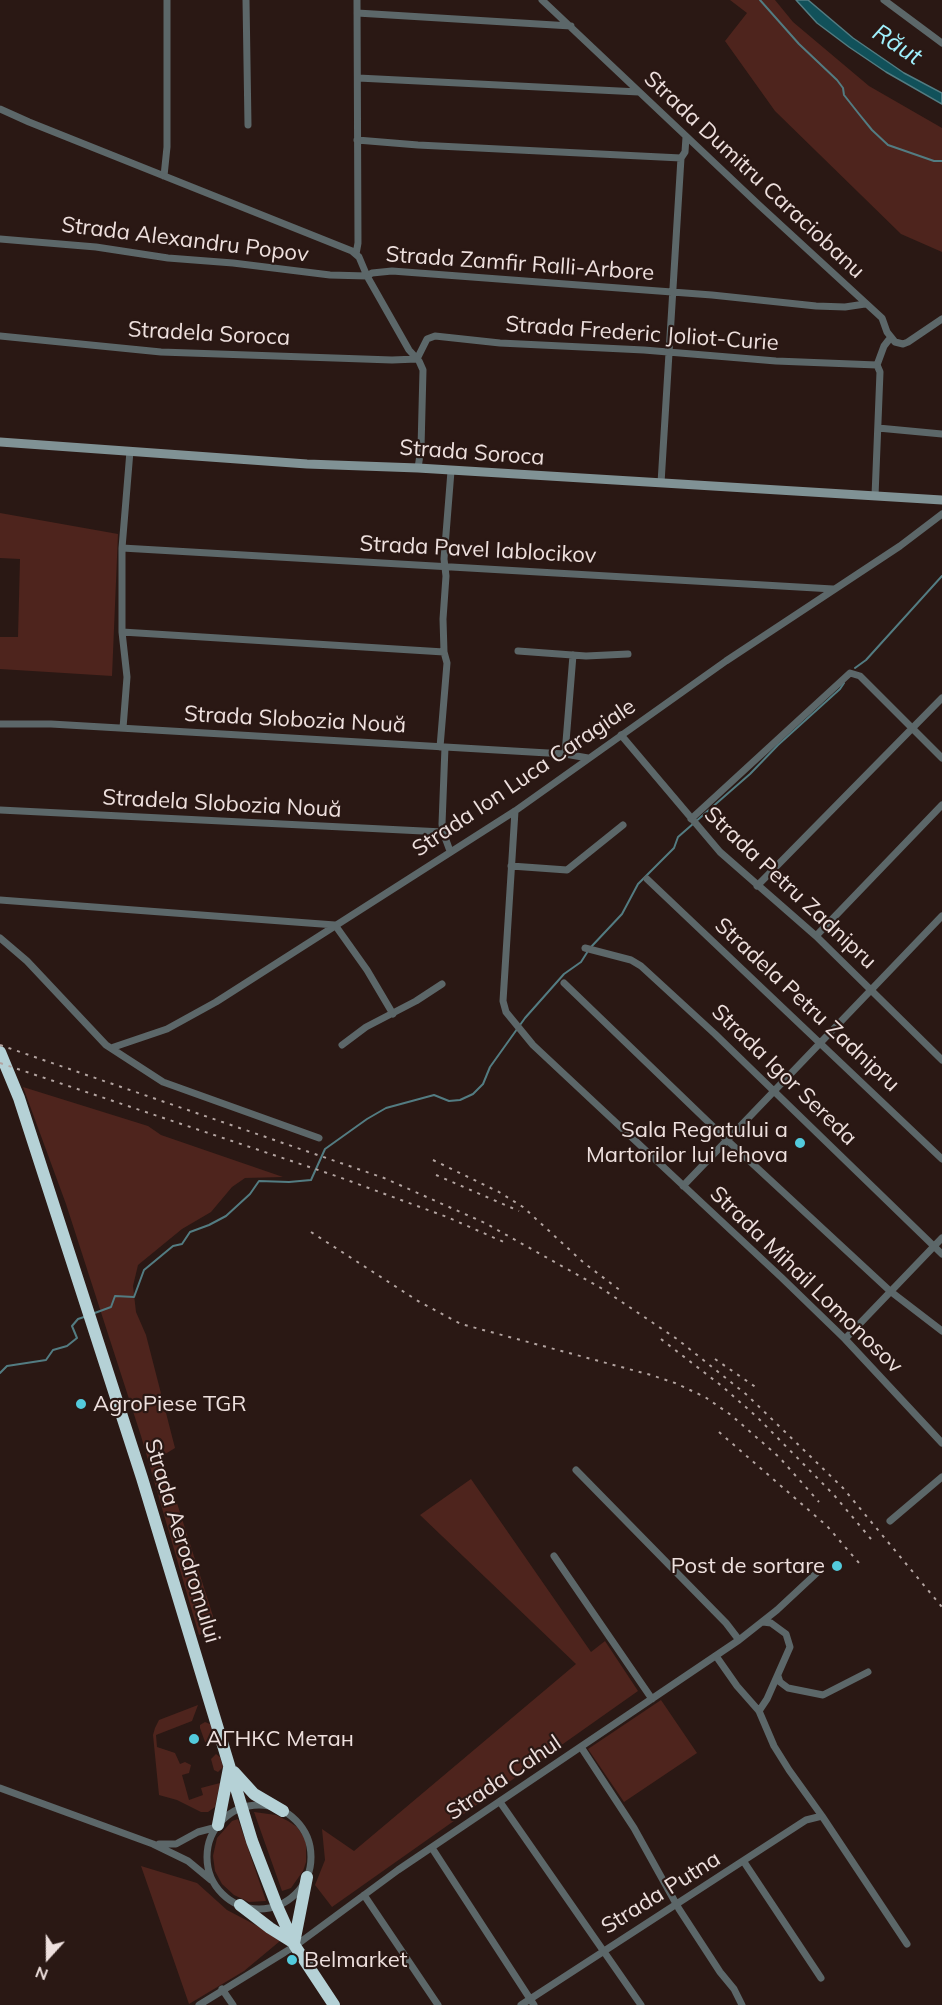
<!DOCTYPE html>
<meta charset="utf-8">
<style>
body{margin:0}
#map{position:relative;width:942px;height:2005px;overflow:hidden;background:#2a1814;font-family:Mulish,sans-serif}
canvas{display:block}
.north{position:absolute;left:18px;top:1927px;width:60px;height:60px;-webkit-text-stroke:4px #2a1814;paint-order:stroke;rotate:201deg;font-size:16px;font-weight:700;line-height:24px;text-align:center;color:#eee0de}
.north::after{content:'';display:block;margin:auto;width:21px;height:27px;background:#eee0de;clip-path:polygon(50% 0,100% 100%,50% 72%,0 100%)}
</style>
<div id="map">
<canvas width="942" height="2005"></canvas>
<div class="north">N</div>
</div>
<script>
const g = document.querySelector('canvas').getContext('2d');
g.lineJoin = 'round';
function fill(path, color) {
  g.fillStyle = color;
  g.fill(path, 'evenodd');
}
function shape(rows) {
  const path = new Path2D();
  for (const r of rows) {
    if (r.length === 3) {
      path.moveTo(r[0] + r[2], r[1]);
      path.arc(r[0], r[1], r[2], 0, 2 * Math.PI);
      continue;
    }
    path.moveTo(r[0], r[1]);
    for (let i = 2; i < r.length; i += 2) path.lineTo(r[i], r[i + 1]);
  }
  return path;
}
function stroke(path, color, width, dash) {
  g.strokeStyle = color;
  g.lineWidth = width;
  g.lineCap = dash ? 'butt' : 'round';
  g.setLineDash(dash || []);
  g.stroke(path);
}
function write(font, color, halo, rows, align = 'center') {
  g.font = font + ' Mulish,sans-serif';
  g.lineWidth = 4.5;
  g.setLineDash([]);
  g.textBaseline = 'middle';
  g.strokeStyle = halo;
  g.fillStyle = color;
  for (const [text, x, y, turn = 0] of rows) {
    g.save();
    g.translate(x, y);
    g.rotate((+turn || 0) * Math.PI / 180);
    g.textAlign = isNaN(turn) ? turn : align;
    if (halo) g.strokeText(text, 0, 0);
    g.fillText(text, 0, 0);
    g.restore();
  }
}
fill(shape([
 [730,0,775,0,793,22,869,86,942,128,942,252,901,234,775,111,725,41,747,13],
 [0,513,118,534,112,676,0,669,0,637,18,637,20,559,0,558],
 [23,1087,148,1126,161,1135,283,1177,245,1178,232,1187,211,1212,182,1229,138,1265,133,1286,136,1312,146,1335,175,1448,162,1456,213,1616,210,1631,199,1635,141,1436,66,1204],
 [471,1479,591,1652,605,1641,638,1691,332,1907,315,1885,325,1860,322,1829,354,1851,576,1664,420,1515],
 [661,1700,697,1753,624,1802,588,1749],
 [198,1705,192,1721,156,1735,157,1747,175,1753,180,1764,185,1762,191,1765,189,1773,182,1775,189,1800,203,1795,201,1788,220,1783,215,1807,208,1812,201,1812,177,1800,159,1795,153,1735,155,1728,159,1720],
 [205,1722,210,1724,215,1738,210,1744,205,1742,200,1728,200,1725],
 [216,1754,220,1757,223,1767,218,1772,214,1770,211,1759],
 [254,1812,276,1815,288,1821,297,1827,304,1837,306,1843,306,1862,303,1871,291,1888,282,1891],
 [238,1819,266,1901,249,1902,234,1895,222,1884,215,1871,213,1856,217,1838,232,1821],
 [141,1866,197,1883,227,1910,265,1930,280,1941,244,1971,189,2004]
]), '#4e241d');
const water = shape([
 [796,0,808,0,853,38,904,73,942,93,942,104,886,72,849,47,817,23,796,0]
]);
fill(water, '#11515a');
stroke(water, '#537c82', 1.5);
stroke(shape([
 [760,0,799,44,837,80,843,88,844,95,859,114,872,130,888,145,934,161,942,161],
 [855,668,866,660,942,576],
 [591,947,622,914,638,884,674,848,678,837,750,774,778,745,840,689,844,683],
 [92,1314,111,1307,115,1296,134,1297,144,1270,173,1246,182,1244,190,1232,209,1225,226,1216,250,1194,259,1181,289,1182,311,1180,325,1149,367,1119,386,1108,434,1095,449,1101,460,1100,473,1094,483,1084,490,1067,525,1018,564,974,581,962,588,951],
 [0,1373,7,1366,46,1360,53,1350,67,1346,77,1338,72,1326,78,1319,84,1317]
]), '#537c82', 2);
stroke(shape([
 [246,0,248,125],
 [542,0,759,205,882,318,887,332,895,342,903,344,908,342,942,319],
 [884,0,942,43],
 [357,13,571,26],
 [358,78,639,92],
 [0,109,29,122,352,251,359,257,367,276,372,273,392,271,712,295,816,306,845,307,865,304],
 [357,140,418,145,681,158],
 [164,176,167,147,167,0],
 [0,239,96,247,168,258,233,263,330,275,367,276,409,350,419,361,423,370,421,448,418,468],
 [356,254,358,243,357,0],
 [0,336,161,352,392,360,417,359,427,339,435,336,500,343,644,350,776,361,877,365],
 [878,428,942,434],
 [661,483,681,158,685,152,686,137],
 [875,496,880,372,877,365,884,346,891,337],
 [122,548,833,589],
 [122,632,444,652],
 [518,651,586,656,628,654],
 [0,724,51,724,565,754,588,758],
 [123,728,127,677,122,632,122,548,130,451],
 [621,735,720,852,816,936,942,1060],
 [440,747,447,663,444,652,443,619,446,576,444,559,451,471],
 [445,747,442,824,443,832,450,851],
 [565,754,573,655],
 [0,810,443,832],
 [515,811,503,1001,506,1012,533,1045,782,1278,845,1339,942,1443],
 [691,819,850,673,860,676,942,758],
 [511,866,567,870,623,825],
 [647,879,942,1159],
 [757,886,942,698],
 [0,900,335,925,367,970,393,1014],
 [816,936,942,805],
 [0,938,27,961,106,1045,163,1082,319,1138],
 [585,948,631,960,641,966,715,1034,942,1254],
 [564,983,728,1141,890,1291,942,1331],
 [342,1045,366,1027,416,1001,442,984],
 [111,1048,167,1029,216,1002,515,811,726,661,900,546,942,514],
 [683,1186,942,916],
 [845,1339,942,1238],
 [576,1470,726,1623,739,1640],
 [890,1521,942,1477],
 [554,1556,652,1699],
 [716,1656,737,1686,759,1711,774,1746,789,1770,822,1816,907,1944],
 [778,1676,780,1682,788,1688,823,1695,868,1672],
 [759,1711,767,1699,790,1647,786,1634,771,1623,763,1622],
 [581,1747,634,1828,679,1909,720,1972,734,1989,742,2005],
 [0,1788,153,1844,188,1861,211,1880],
 [500,1802,641,2005],
 [259,1857,52],
 [159,1844,176,1844,198,1832,217,1827],
 [432,1848,534,2005],
 [744,1862,821,1978],
 [364,1895,438,2005],
 [222,1989,233,2005],
 [199,2005,295,1946,398,1870,739,1640,777,1610,821,1569],
 [521,2005,806,1820,822,1816]
]), '#5c6769', 7);
stroke(shape([
 [0,442,307,464,418,468,942,500]
]), '#809295', 9);
stroke(shape([
 [0,1052,19,1098,142,1478,252,1841,277,1906,295,1946,334,2005],
 [234,1772,254,1794,283,1811],
 [218,1825,229,1768],
 [240,1905,270,1928,294,1943,307,1877]
]), '#b5d1d6', 12);
stroke(shape([
 [0,1045,384,1178,485,1223,601,1288,677,1339,747,1395,843,1488,942,1607],
 [0,1063,339,1177,447,1217,506,1243],
 [433,1160,499,1192,523,1207,584,1263,621,1291],
 [436,1175,519,1211],
 [311,1232,418,1301,461,1324,651,1375,675,1383,705,1397,731,1415,779,1457,819,1502],
 [661,1339,723,1387,758,1418,834,1495,871,1539],
 [715,1359,757,1388],
 [719,1432,827,1526,859,1563]
]), '#b3a4a1', 2, [3, 6]);
for (const [x, y, r, color] of [
 [800,1143,6,"#53cadc"],
 [81,1404,6,"#53cadc"],
 [837,1566,6,"#53cadc"],
 [194,1739,6,"#53cadc"],
 [292,1960,6,"#53cadc"]
]) {
  const dot = new Path2D();
  dot.arc(x, y, r, 0, 2 * Math.PI);
  g.fillStyle = color;
  g.fill(dot);
  stroke(dot, '#2a1814', 2);
}
write('22px', '#eee0de', '#2a1814', [
 ["Strada Dumitru Caraciobanu",754,175,43],
 ["Strada Alexandru Popov",185,240,7],
 ["Strada Zamfir Ralli-Arbore",520,264,4],
 ["Stradela Sorocа",209,334,3],
 ["Strada Frederic Joliot-Curie",642,334,4],
 ["Strada Soroca",472,453,4],
 ["Strada Pavel Iablocikov",478,550,3],
 ["Strada Slobozia Nouă",295,720,3],
 ["Strada Ion Luca Caragiale",524,778,-34],
 ["Stradela Slobozia Nouă",222,804,3],
 ["Strada Petru Zadnipru",790,888,43],
 ["Stradela Petru Zadnipru",807,1005,43],
 ["Strada Igor Sereda",784,1075,44],
 ["Strada Mihail Lomonosov",806,1280,44],
 ["Strada Aerodromului",182,1541,73],
 ["Strada Cahul",504,1778,-34],
 ["Strada Putna",661,1893,-32]
]);
write('22px', '#eee0de', '#2a1814', [
 ["Sala Regatului a",788,1130,"right"],
 ["Martorilor lui Iehova",788,1155,"right"],
 ["AgroPiese TGR",93,1404],
 ["Post de sortare",825,1566,"right"],
 ["АГНКС Метан",206,1739],
 ["Belmarket",304,1960]
], 'left');
write('italic 24px', '#a0f1fe', '#2a1814', [
 ["Răut",897,45,33]
]);
</script>
